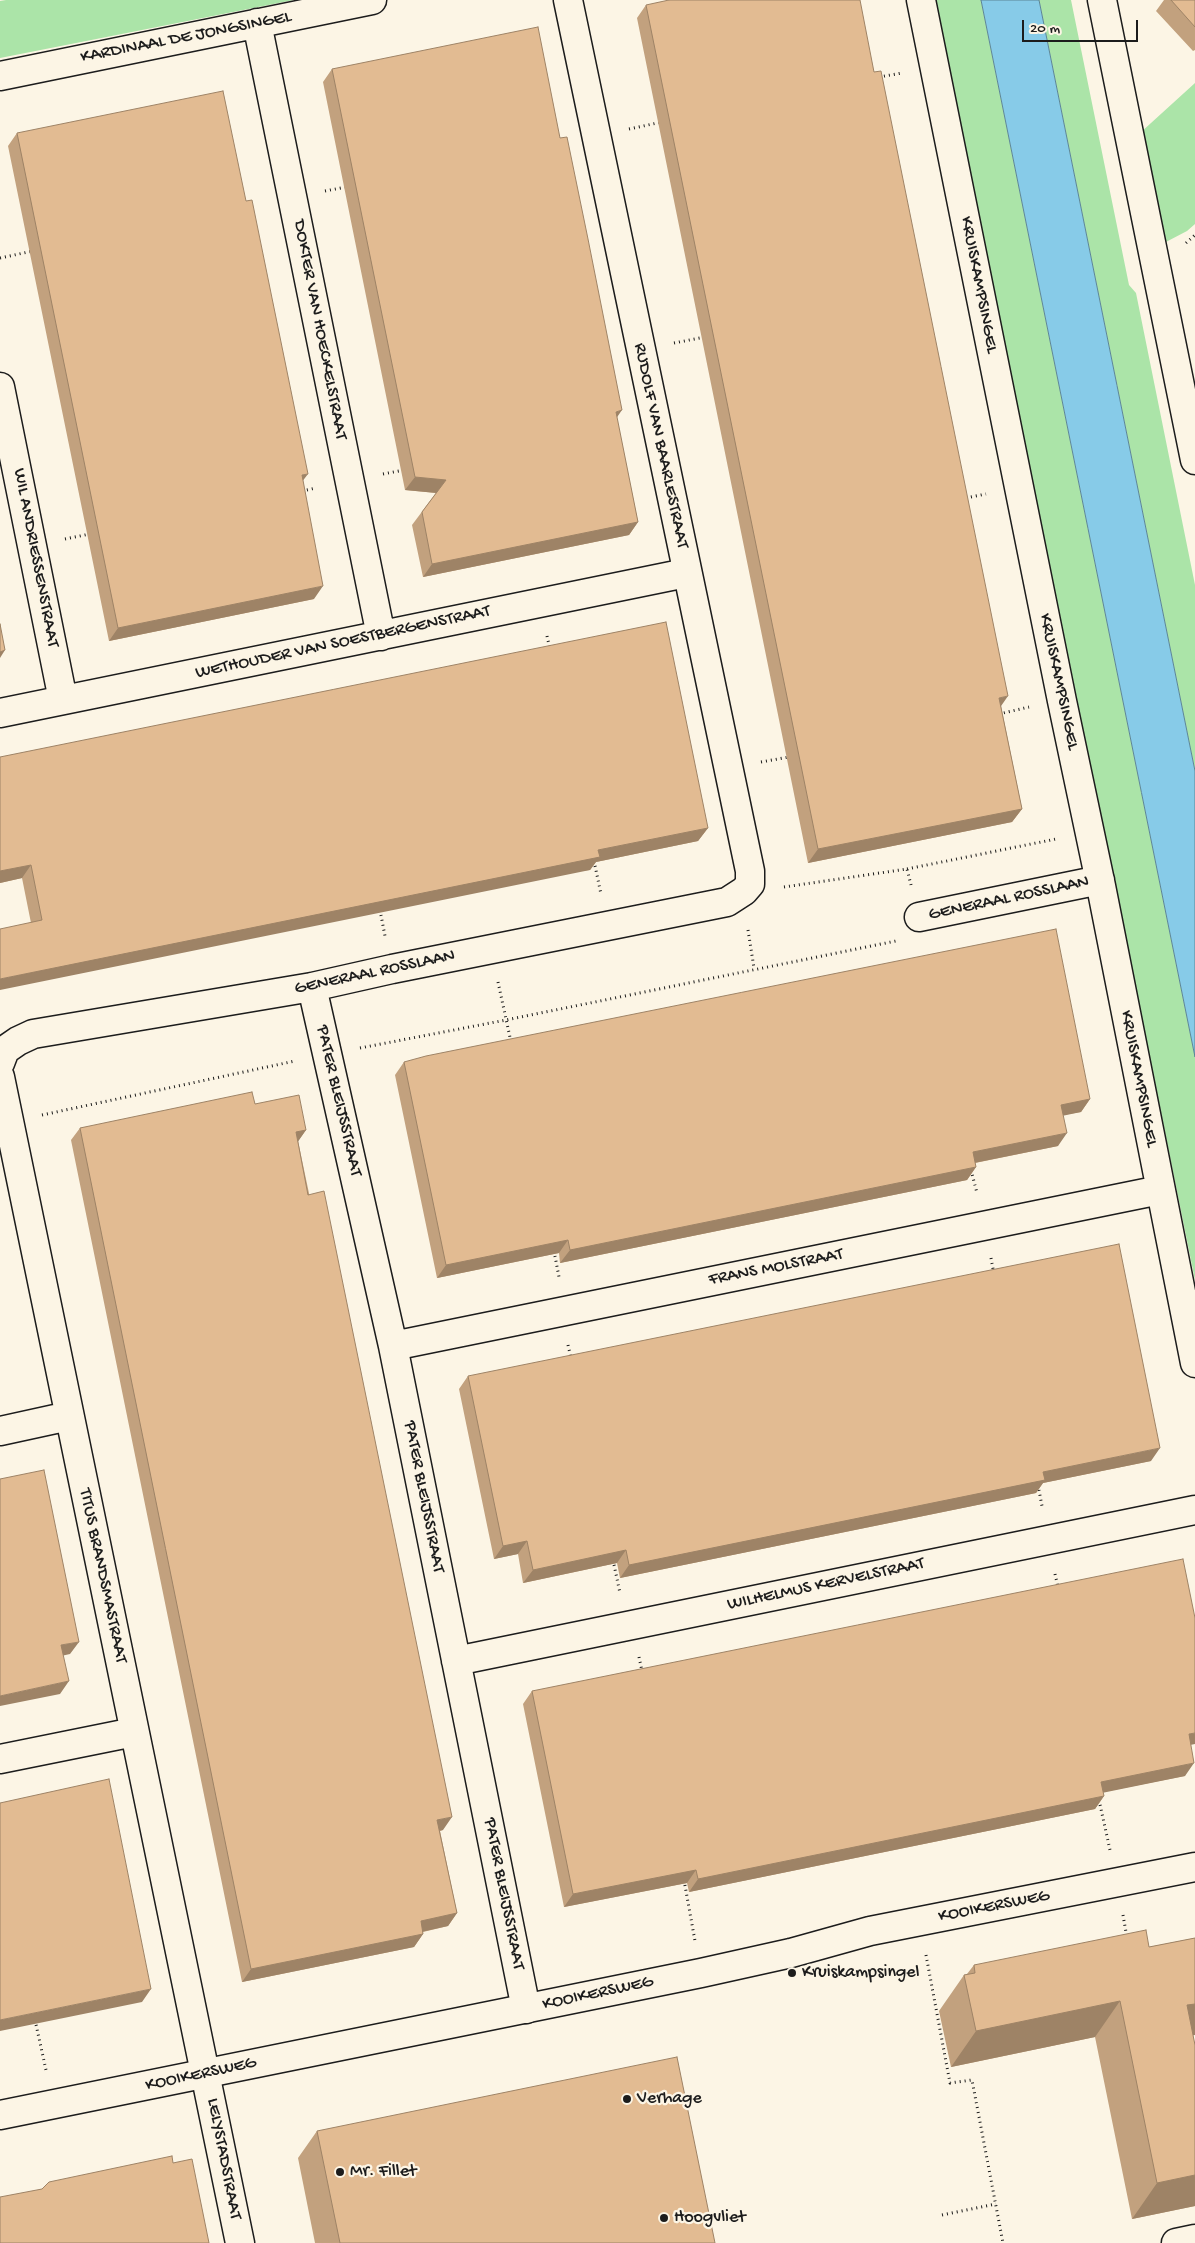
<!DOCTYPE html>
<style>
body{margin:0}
#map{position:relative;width:1195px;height:2243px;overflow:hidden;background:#fcf5e5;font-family:"Gochi Hand",sans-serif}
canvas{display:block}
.scale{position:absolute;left:1022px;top:20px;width:116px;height:22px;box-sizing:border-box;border:2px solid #1c1c1c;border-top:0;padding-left:6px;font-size:15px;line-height:18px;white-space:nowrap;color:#1c1c1c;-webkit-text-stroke:4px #fcf5e5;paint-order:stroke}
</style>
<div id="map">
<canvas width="1195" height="2243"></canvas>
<div class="scale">20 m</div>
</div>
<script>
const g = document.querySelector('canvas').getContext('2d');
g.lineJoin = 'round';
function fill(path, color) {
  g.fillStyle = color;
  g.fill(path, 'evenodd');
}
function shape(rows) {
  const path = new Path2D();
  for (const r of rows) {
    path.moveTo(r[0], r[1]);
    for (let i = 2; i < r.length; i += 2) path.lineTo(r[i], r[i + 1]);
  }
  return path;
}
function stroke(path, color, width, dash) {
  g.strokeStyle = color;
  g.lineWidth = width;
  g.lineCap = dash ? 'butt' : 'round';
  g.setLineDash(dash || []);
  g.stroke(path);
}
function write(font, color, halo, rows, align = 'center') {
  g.font = font + ' "Gochi Hand",sans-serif';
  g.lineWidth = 4.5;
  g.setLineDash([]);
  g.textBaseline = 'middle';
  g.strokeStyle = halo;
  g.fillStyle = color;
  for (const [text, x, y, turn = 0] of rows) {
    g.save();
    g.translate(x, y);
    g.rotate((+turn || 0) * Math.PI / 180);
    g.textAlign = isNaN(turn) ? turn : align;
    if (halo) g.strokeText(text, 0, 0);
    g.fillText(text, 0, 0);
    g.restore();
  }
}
fill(shape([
 [6,0,294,0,0,58,0,1],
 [935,0,981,0,1195,1057,1195,1280],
 [1039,0,1071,0,1129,285,1136,293,1195,585,1195,771],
 [1195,83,1195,224,1187,231,1164,243,1140,133]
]), '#abe4a8');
const water = shape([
 [981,0,1039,0,1195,771,1195,1057,981,0]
]);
fill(water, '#87cbe8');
stroke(water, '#5c8596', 1);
const street = shape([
 [921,0,1062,701,1101,886,1195,1363],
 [1102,0,1195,460],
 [257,23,381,636],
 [0,76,372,0],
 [0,387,63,700],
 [0,713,686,573],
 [919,917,1100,880],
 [312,987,393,1346,526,2009],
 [0,1063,5,1050,18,1041,33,1034,312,987,392,969,727,902,744,891,750,884,750,871,568,0],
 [0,1077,240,2243],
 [393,1346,1160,1190],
 [0,1431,69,1416],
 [456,1661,1195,1510],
 [0,1759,134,1732],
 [1176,2243,1195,2239]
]);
const secondary = shape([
 [0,2115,701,1973,791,1953,870,1931,1195,1867]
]);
stroke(street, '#1c1c1c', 31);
stroke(secondary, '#1c1c1c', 31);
stroke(shape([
 [879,77,902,73],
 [629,129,662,122],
 [325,191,346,187],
 [1186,243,1195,235],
 [0,258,33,251],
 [674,343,705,337],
 [383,474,404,470],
 [302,491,316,488],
 [966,498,986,494],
 [65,539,90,534],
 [547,636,550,649],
 [999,714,1029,707],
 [761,762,789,757],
 [594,861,601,894],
 [907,869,1056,839],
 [784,887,907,869,911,885],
 [380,910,385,936],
 [748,930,754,968],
 [498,982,511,1042],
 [360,1048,506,1020,896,941],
 [42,1115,295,1061],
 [971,1170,977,1193],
 [554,1251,559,1277],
 [991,1258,994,1274],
 [568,1345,571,1358],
 [1038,1485,1042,1506],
 [613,1560,620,1593],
 [1055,1574,1058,1587],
 [639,1657,642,1671],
 [1099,1800,1110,1850],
 [684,1880,695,1941],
 [1123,1915,1127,1938],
 [926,1955,950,2083,972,2080,1003,2243],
 [35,2020,46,2070],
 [942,2215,996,2204]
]), '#1c1c1c', 3, [1, 4]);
stroke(street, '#fcf5e5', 28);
stroke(secondary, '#fcf5e5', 28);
fill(shape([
 [1164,0,1195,0,1195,50,1193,51,1156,11],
 [646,5,1001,706,1022,809,1012,822,808,863,637,18],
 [332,69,560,138,638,522,629,535,423,577,412,525,436,493,405,490,323,82],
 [17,133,303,481,314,599,109,641,8,146],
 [0,757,708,828,698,841,596,862,590,870,31,923,22,878,0,883],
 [404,1062,1090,1099,1081,1112,1063,1115,1058,1146,975,1163,976,1167,967,1180,560,1263,559,1253,437,1278,395,1075],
 [255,1104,306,1130,298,1141,443,1830,440,1831,457,1913,448,1926,423,1932,423,1934,414,1947,242,1982,71,1140,80,1128],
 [468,1376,1151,1461,1043,1483,1036,1493,620,1578,617,1563,523,1583,518,1554,494,1559,459,1389],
 [532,1691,1191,1745,1185,1776,1103,1792,1104,1796,1095,1809,689,1892,687,1883,564,1907,523,1704],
 [1195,1938,1195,2035,1193,2035,1195,2045,1195,2206,1132,2219,1095,2037,951,2067,939,2011,964,1975,967,1974,974,1965,1149,1947],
 [317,2131,715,2243,315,2243,298,2158]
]), '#c2a17e');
fill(shape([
 [622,410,613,423,616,412],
 [308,474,298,487,302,475],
 [415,477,446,480,437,493,405,490],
 [638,522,629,535,423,577,432,564],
 [323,586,314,599,109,641,118,628],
 [5,650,0,658,0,652],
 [1008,696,999,709,999,698],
 [1022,809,1012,822,808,863,818,849],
 [708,828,698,841,596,862,590,870,0,990,0,979,598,850],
 [31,865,22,878,0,883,0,871],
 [1090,1099,1081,1112,1052,1118,1061,1105],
 [306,1130,297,1143,296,1132],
 [1067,1133,1058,1146,964,1165,973,1152],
 [976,1167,967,1180,560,1263,570,1250],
 [568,1240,559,1253,437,1278,446,1265],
 [1160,1448,1151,1461,1043,1483,1036,1493,620,1578,629,1565,1043,1472],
 [527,1541,518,1554,494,1559,503,1546],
 [626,1550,617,1563,523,1583,533,1570],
 [79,1642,70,1654,52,1658,61,1645],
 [69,1681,60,1694,0,1706,0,1696],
 [1195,1733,1195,1744,1180,1747,1189,1734],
 [1194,1763,1185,1776,1092,1795,1101,1782],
 [1104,1796,1095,1809,689,1892,698,1879],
 [452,1817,443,1830,428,1833,437,1820],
 [696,1870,687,1883,564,1907,573,1894],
 [457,1913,448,1926,412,1934,421,1921],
 [423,1934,414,1947,242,1982,251,1969],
 [151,1989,142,2002,0,2031,0,2020],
 [1120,2001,1095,2037,951,2067,976,2031],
 [1195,2004,1195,2035,1162,2041,1187,2005],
 [1195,2175,1195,2206,1132,2219,1157,2183]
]), '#9e8366');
const building = shape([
 [669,0,860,0,874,72,881,71,1001,662,1008,696,999,698,1022,809,818,849,646,5,669,0],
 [1171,0,1195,0,1195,27,1171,0],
 [538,27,560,138,567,137,588,239,622,410,616,412,638,522,432,564,422,512,446,480,415,477,332,69,538,27],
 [223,91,246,201,252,200,273,303,308,474,302,475,323,586,118,628,17,133,223,91],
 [666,622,708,828,598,850,600,857,0,979,0,929,42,920,31,865,0,871,0,757,666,622],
 [0,624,5,650,0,652,0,624],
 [1056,929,1090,1099,1061,1105,1067,1133,973,1152,976,1167,570,1250,568,1240,446,1265,404,1062,426,1056,1056,929],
 [252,1092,255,1104,299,1095,306,1130,296,1132,308,1195,324,1191,452,1817,437,1820,457,1913,421,1921,423,1934,251,1969,80,1128,252,1092],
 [1119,1244,1160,1448,1043,1472,1045,1480,629,1565,626,1550,533,1570,527,1541,503,1546,468,1376,1119,1244],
 [44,1470,79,1642,61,1645,69,1681,0,1696,0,1479,44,1470],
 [1183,1559,1195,1618,1195,1733,1189,1734,1194,1763,1101,1782,1104,1796,698,1879,696,1870,573,1894,532,1691,1183,1559],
 [109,1779,151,1989,0,2020,0,1803,109,1779],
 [1146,1930,1149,1947,1195,1938,1195,2004,1187,2005,1195,2045,1195,2175,1157,2183,1120,2001,976,2031,964,1975,975,1973,974,1965,1146,1930],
 [677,2057,715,2243,340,2243,317,2131,677,2057],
 [172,2156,173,2163,192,2159,209,2243,0,2243,0,2197,42,2189,49,2182,172,2156]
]);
fill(building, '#e2bb92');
stroke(building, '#9e8366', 1);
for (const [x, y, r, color] of [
 [792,1973,5,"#1c1c1c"],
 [627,2099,5,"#1c1c1c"],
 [340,2172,5,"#1c1c1c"],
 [664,2218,5,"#1c1c1c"]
]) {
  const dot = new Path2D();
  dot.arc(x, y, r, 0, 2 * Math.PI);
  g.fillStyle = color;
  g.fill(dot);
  stroke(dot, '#fcf5e5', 2);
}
write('18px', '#1c1c1c', '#fcf5e5', [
 ["KARDINAAL DE JONGSINGEL",186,38,-11],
 ["KRUISKAMPSINGEL",978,285,79],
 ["DOKTER VAN HOECKELSTRAAT",319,330,79],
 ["RUDOLF VAN BAARLESTRAAT",660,446,78],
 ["WIL ANDRIESSENSTRAAT",35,558,79],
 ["WETHOUDER VAN SOESTBERGENSTRAAT",343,643,-12],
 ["KRUISKAMPSINGEL",1058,682,78],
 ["GENERAAL ROSSLAAN",1009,899,-12],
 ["GENERAAL ROSSLAAN",375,973,-12],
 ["KRUISKAMPSINGEL",1138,1079,79],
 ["PATER BLEIJSSTRAAT",338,1101,77],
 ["FRANS MOLSTRAAT",776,1268,-11],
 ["PATER BLEIJSSTRAAT",423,1497,79],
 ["TITUS BRANDSMASTRAAT",102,1576,78],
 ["WILHELMUS KERVELSTRAAT",826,1585,-12],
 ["PATER BLEIJSSTRAAT",503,1894,79],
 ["KOOIKERSWEG",994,1907,-11],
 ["KOOIKERSWEG",598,1994,-12],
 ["KOOIKERSWEG",201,2075,-12],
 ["LELYSTADSTRAAT",223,2159,79]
]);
write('18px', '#1c1c1c', '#fcf5e5', [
 ["Kruiskampsingel",802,1973],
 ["Verhage",637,2099],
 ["Mr. Fillet",350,2172],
 ["Hoogvliet",674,2218]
], 'left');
</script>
